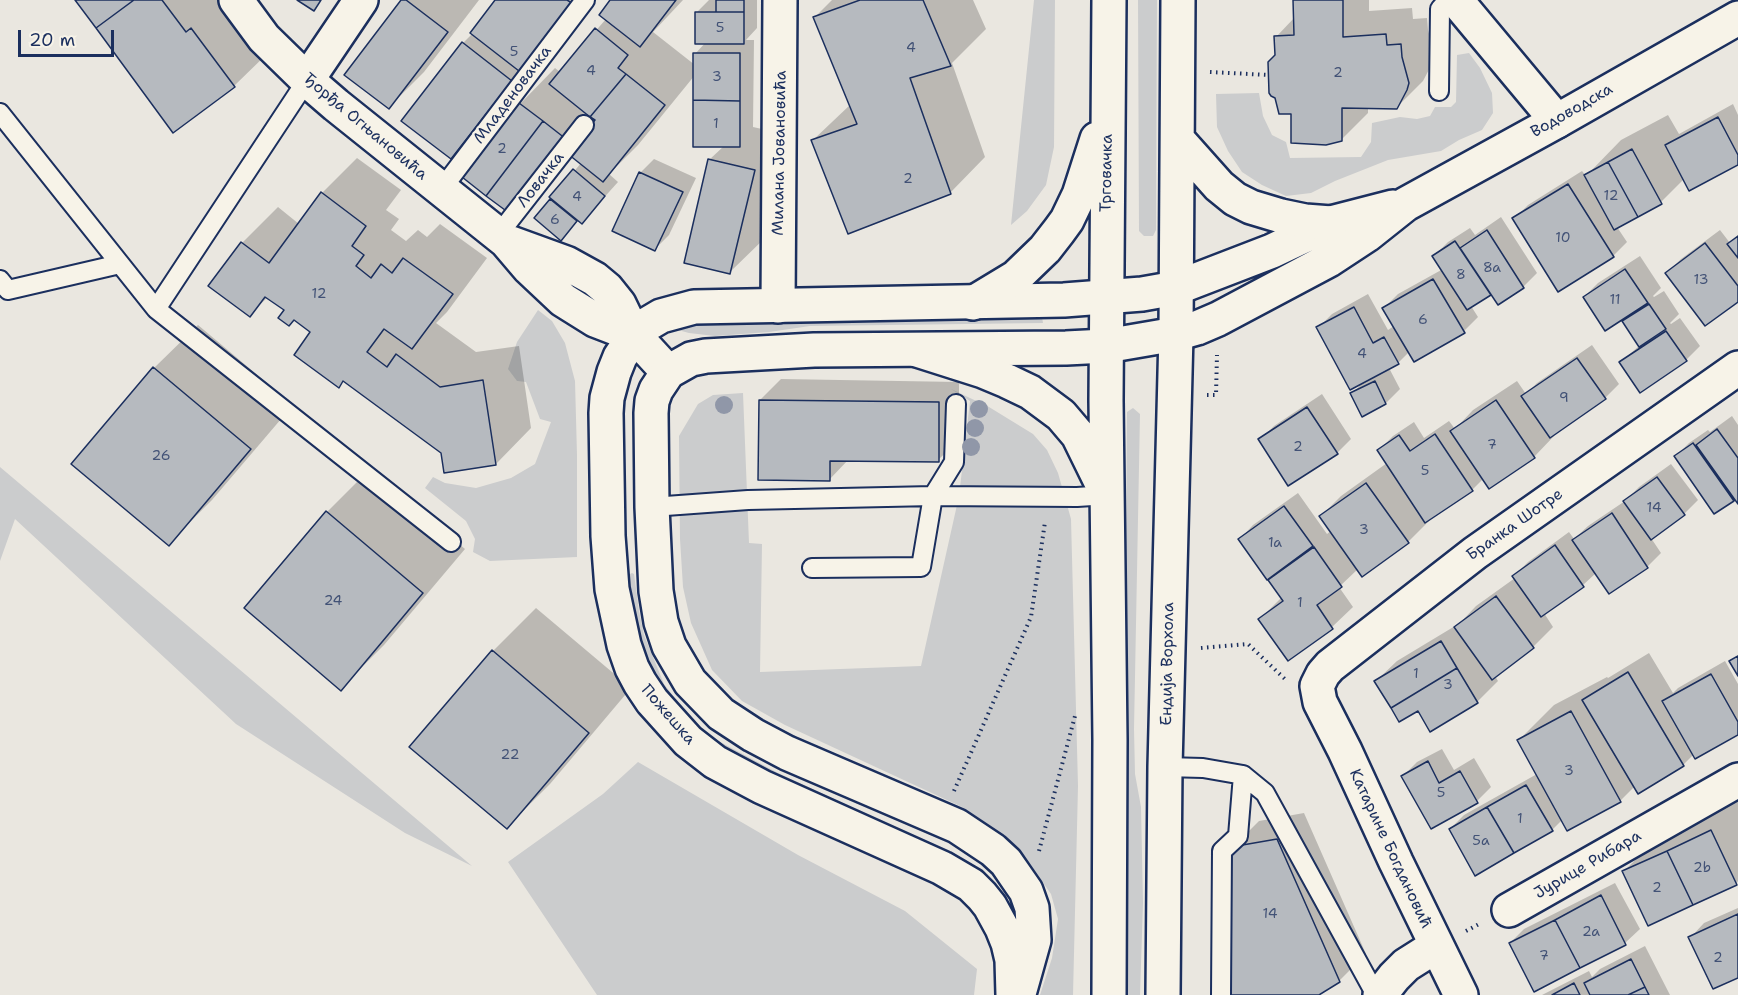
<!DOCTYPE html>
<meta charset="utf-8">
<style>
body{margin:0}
#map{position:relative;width:1738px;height:995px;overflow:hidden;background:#eae7e0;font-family:"Shantell Sans",sans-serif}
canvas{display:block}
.scale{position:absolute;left:18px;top:30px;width:96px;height:27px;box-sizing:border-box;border:3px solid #1b2f5e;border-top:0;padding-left:8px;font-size:18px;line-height:21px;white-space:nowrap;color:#1b2f5e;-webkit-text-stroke:4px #f7f3e8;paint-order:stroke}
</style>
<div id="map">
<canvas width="1738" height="995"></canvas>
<div class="scale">20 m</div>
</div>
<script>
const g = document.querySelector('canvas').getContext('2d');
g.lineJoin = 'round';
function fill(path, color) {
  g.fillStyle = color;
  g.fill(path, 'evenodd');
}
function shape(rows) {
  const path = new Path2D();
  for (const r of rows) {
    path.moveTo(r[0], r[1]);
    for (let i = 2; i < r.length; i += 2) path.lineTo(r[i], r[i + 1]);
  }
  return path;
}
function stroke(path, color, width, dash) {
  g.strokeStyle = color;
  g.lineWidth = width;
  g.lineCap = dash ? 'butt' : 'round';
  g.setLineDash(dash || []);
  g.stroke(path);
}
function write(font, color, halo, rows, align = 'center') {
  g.font = font + ' "Shantell Sans",sans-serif';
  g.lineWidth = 4.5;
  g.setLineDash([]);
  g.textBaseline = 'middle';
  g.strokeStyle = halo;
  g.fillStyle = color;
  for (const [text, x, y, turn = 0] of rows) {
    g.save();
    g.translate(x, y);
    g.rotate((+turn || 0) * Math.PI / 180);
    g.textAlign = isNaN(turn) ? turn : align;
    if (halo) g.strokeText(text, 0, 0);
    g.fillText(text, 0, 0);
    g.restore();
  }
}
fill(shape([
 [1034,0,1055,0,1054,147,1046,185,1027,211,1011,225],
 [1138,0,1157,0,1156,230,1153,236,1144,236,1139,231],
 [1469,53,1480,68,1492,93,1493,113,1482,130,1459,140,1441,151,1388,160,1335,181,1311,193,1286,196,1262,185,1242,172,1228,151,1217,127,1216,94,1259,93,1263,116,1272,135,1286,142,1290,158,1361,157,1371,142,1372,123,1400,117,1417,119,1430,116,1435,107,1451,107,1456,102,1457,55],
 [538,310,552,321,565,343,575,381,577,455,577,557,490,561,473,552,475,539,466,521,425,488,433,477,445,483,476,488,511,478,535,464,551,422,540,419,526,382,517,381,508,369,517,342],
 [1042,317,1043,323,810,326,769,332,715,336,689,333,678,330,674,327,678,324,758,320],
 [951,389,989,407,1033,434,1047,450,1058,473,1071,519,1078,786,1073,995,1040,995,1052,958,1058,919,1051,894,1034,870,992,827,962,807,785,725,742,701,712,670,691,623,683,587,680,539,679,436,698,404,713,395,743,393,749,543,762,544,760,672,921,666,959,496,970,401],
 [1133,408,1140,414,1134,729,1135,774,1141,807,1143,903,1140,995,1125,995,1127,873,1125,682,1127,412],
 [0,467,472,866,405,833,236,724,15,519,0,561],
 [632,573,634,574,639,611,644,635,664,684,695,724,713,738,778,773,899,829,949,855,727,757,663,694,646,657,637,627,630,587,630,574],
 [638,762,798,855,905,911,977,969,974,995,597,995,508,862,603,794]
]), '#cbcccd');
fill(shape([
 [76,0,232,0,270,51,234,86],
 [403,0,479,0,424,72,389,107],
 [497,0,581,0,486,122,450,157,463,43,473,33],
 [612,0,683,0,653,32,695,65,695,54,706,42,697,12,709,0,757,0,757,28,746,40,754,40,753,127,789,135,766,237,730,272,709,160,724,146,695,75,638,145,609,174,618,182,582,222,578,219,567,232,536,218,581,163,597,120,591,115,544,176,520,104,555,68,560,72,606,19],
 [832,0,973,0,986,29,952,63,985,157,950,193,812,141,851,104,815,17],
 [1295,0,1369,0,1369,11,1412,8,1413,19,1427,18,1428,30,1435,55,1433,62,1423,81,1396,108,1368,107,1368,113,1341,140,1292,112,1276,56,1276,37,1295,17],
 [1733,104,1738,115,1738,164,1684,179,1661,202,1617,227,1627,242,1613,256,1514,219,1528,205,1582,171,1586,176,1621,140,1668,115,1679,134],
 [357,158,401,190,386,210,399,219,391,230,406,241,418,230,427,237,440,224,487,258,447,312,436,323,476,352,519,346,531,428,496,464,443,452,313,332,268,297,249,315,210,286,242,243,278,207,299,224,322,193],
 [654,159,696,178,669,235,655,249,614,230,640,173],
 [1501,217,1537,273,1523,287,1491,293,1471,306,1478,317,1464,331,1409,352,1398,363,1389,368,1400,389,1386,403,1362,415,1352,394,1362,383,1318,328,1332,314,1368,294,1388,330,1394,326,1384,308,1398,294,1443,269,1434,256,1448,242,1470,228,1475,235],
 [1720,230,1730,243,1738,235,1738,300,1667,273,1681,259],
 [1640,256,1661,288,1653,296,1654,297,1664,291,1679,314,1670,323,1671,324,1680,318,1700,346,1686,360,1621,362,1640,345,1624,322,1633,313,1584,297,1598,283],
 [198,325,293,405,212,500,168,544,73,464,154,368],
 [1592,345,1619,384,1605,398,1553,434,1554,436,1534,457,1484,478,1472,490,1428,520,1429,521,1408,542,1358,569,1339,587,1353,607,1332,627,1288,659,1260,619,1282,597,1270,580,1280,571,1240,539,1253,525,1298,493,1327,534,1331,531,1321,516,1341,496,1387,463,1379,450,1393,436,1414,422,1424,438,1449,421,1455,429,1473,410,1517,381,1526,394,1537,383],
 [781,379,959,382,959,440,938,460,849,459,829,480,760,400],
 [1322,394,1351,439,1337,453,1260,440,1274,426],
 [1732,416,1738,425,1738,502,1735,497,1733,499,1675,457,1689,443,1708,430,1710,432],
 [1671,464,1698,500,1684,514,1651,538,1661,553,1647,567,1609,592,1596,573,1583,585,1544,613,1553,627,1533,647,1495,676,1498,681,1478,701,1431,730,1418,709,1376,681,1397,661,1460,623,1476,606,1515,578,1514,576,1528,562,1569,532,1574,539,1588,526,1625,501,1639,487],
 [370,469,465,549,384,645,341,688,327,512],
 [536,608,631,688,550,784,507,827,493,651],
 [1649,653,1673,693,1678,688,1725,661,1738,684,1738,733,1694,754,1683,765,1635,786,1620,801,1567,829,1562,820,1552,830,1450,829,1464,815,1537,774,1519,740,1554,705,1607,677,1608,678],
 [1442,749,1454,770,1474,758,1491,787,1477,801,1431,827,1403,776,1417,762],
 [1738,800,1738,881,1736,884,1624,871,1660,836],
 [1304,813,1366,954,1339,981,1316,995,1232,848,1259,821],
 [1615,883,1640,929,1625,943,1534,990,1510,943,1524,929],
 [1738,908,1738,976,1690,938,1704,923],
 [1645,946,1670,995,1542,995,1589,971,1592,977,1600,969]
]), '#0003');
const building = shape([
 [75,0,134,0,96,28,75,0],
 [134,0,162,0,186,32,191,28,235,87,173,133,96,28,134,0],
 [297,0,321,0,314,11,297,0],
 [401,0,406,0,448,32,389,109,344,75,401,0],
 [495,0,567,0,572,3,519,71,470,33,495,0],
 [610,0,676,0,640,47,599,15,610,0],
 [716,0,744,0,744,12,716,12,716,0],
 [860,0,923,0,951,66,910,78,951,194,848,234,811,140,857,124,813,17,860,0],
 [1293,0,1343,0,1343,37,1386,34,1387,45,1401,44,1402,57,1409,83,1407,90,1397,109,1342,108,1342,141,1326,145,1291,143,1291,114,1279,114,1275,98,1271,96,1269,93,1268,62,1275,55,1274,36,1294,35,1293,0],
 [695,12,744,12,744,44,695,44,695,12],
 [595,28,628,55,618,68,626,74,590,117,549,84,595,28],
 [462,42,512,81,451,159,401,121,462,42],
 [693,53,740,53,740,101,693,100,693,53],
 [626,74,665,105,603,182,568,154,595,120,590,117,626,74],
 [693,100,740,101,740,147,693,147,693,100],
 [519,103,543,121,486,196,462,177,519,103],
 [1718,117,1738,155,1738,165,1689,191,1665,145,1718,117],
 [543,121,566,139,509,213,486,196,543,121],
 [1632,149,1662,204,1638,217,1608,162,1632,149],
 [708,159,755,170,730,274,684,263,708,159],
 [1608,162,1638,217,1614,230,1584,175,1608,162],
 [573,169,605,196,582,224,549,197,573,169],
 [639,172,683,192,655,251,612,231,639,172],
 [1568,184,1614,257,1558,292,1512,218,1568,184],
 [321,192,366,226,352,246,364,255,356,266,371,278,381,264,392,273,403,258,453,294,412,349,384,329,367,352,387,367,396,354,440,387,483,380,496,465,444,473,441,453,343,381,339,388,294,355,310,332,294,320,289,326,278,318,284,310,265,297,250,317,208,286,241,242,269,263,321,192],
 [550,199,577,221,561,241,534,218,550,199],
 [1487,230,1524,288,1498,305,1460,248,1487,230],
 [1738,236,1738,258,1727,244,1738,236],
 [1455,241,1491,295,1467,310,1432,256,1455,241],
 [1705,243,1738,286,1738,302,1705,326,1665,273,1705,243],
 [1625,269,1648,303,1605,331,1583,297,1625,269],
 [1433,279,1465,333,1414,362,1382,308,1433,279],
 [1649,304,1666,329,1639,347,1622,321,1649,304],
 [1354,307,1373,343,1384,337,1399,364,1350,390,1316,327,1354,307],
 [1666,331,1687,361,1640,393,1619,362,1666,331],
 [1577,358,1606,399,1550,438,1521,396,1577,358],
 [153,367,251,449,169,546,71,464,153,367],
 [1375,381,1386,404,1362,417,1350,393,1375,381],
 [759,400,939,402,939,462,830,461,830,481,758,480,759,400],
 [1496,400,1535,458,1489,489,1450,431,1496,400],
 [1307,407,1338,454,1288,486,1258,439,1307,407],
 [1717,429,1738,458,1738,504,1696,445,1717,429],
 [1435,434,1473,491,1425,523,1377,450,1399,435,1410,451,1435,434],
 [1693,443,1734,501,1714,514,1674,456,1693,443],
 [1657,477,1685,515,1651,540,1623,501,1657,477],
 [1366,483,1409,543,1362,577,1319,516,1366,483],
 [1284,506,1313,546,1267,580,1238,539,1284,506],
 [326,511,423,593,341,691,244,608,326,511],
 [1612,513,1648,568,1609,594,1572,540,1612,513],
 [1555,545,1584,587,1541,617,1512,576,1555,545],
 [1314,547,1342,587,1317,605,1333,629,1288,661,1258,619,1283,601,1268,580,1314,547],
 [1496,596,1534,648,1492,680,1454,627,1496,596],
 [1441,641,1457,668,1391,708,1374,681,1441,641],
 [492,650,589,733,507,829,409,747,492,650],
 [1738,656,1738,676,1729,661,1738,656],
 [1457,668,1478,703,1430,732,1418,711,1399,722,1391,708,1457,668],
 [1628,672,1684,766,1638,794,1582,700,1628,672],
 [1711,674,1738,722,1738,735,1695,759,1662,701,1711,674],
 [1571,711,1621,802,1567,831,1517,740,1571,711],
 [1428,761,1439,783,1460,771,1478,803,1431,829,1401,776,1428,761],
 [1526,785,1553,831,1514,853,1487,807,1526,785],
 [1487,807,1514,853,1475,876,1449,829,1487,807],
 [1711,830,1737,885,1693,905,1667,851,1711,830],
 [1277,839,1340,982,1319,995,1226,995,1231,847,1277,839],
 [1667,851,1693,905,1648,926,1622,871,1667,851],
 [1601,895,1626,945,1580,968,1555,920,1601,895],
 [1738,914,1738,978,1713,989,1688,937,1738,914],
 [1555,920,1580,968,1534,992,1509,943,1555,920],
 [1631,959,1645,987,1628,995,1590,995,1584,983,1631,959],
 [1574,983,1580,995,1552,995,1574,983],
 [1645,987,1649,995,1628,995,1645,987]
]);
fill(building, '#b6babf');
stroke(building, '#1b2f5e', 1.5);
const service = shape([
 [1439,91,1440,9,1448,0],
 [0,113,156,309,307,80],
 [441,190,585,0],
 [498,235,584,125],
 [0,280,8,290,120,264],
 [156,309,451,542],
 [652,507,748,500,933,496,1077,497,1108,495],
 [812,568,921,567,933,496,954,462,956,404],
 [1165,767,1203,768,1243,775,1265,793,1376,995],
 [1221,995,1222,851,1238,836,1243,775]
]);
const minor = shape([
 [1456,0,1557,121],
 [307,80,361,0],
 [778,306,780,0],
 [1509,910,1738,780],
 [1380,995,1394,977,1406,965,1436,946],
 [1461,995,1396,862,1345,751,1320,702,1317,686,1323,674,1330,666,1475,553,1738,368]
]);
const tertiary = shape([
 [236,0,264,38,307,80,336,105,506,241,529,268,563,300,595,320,634,335],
 [511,243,566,263,595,279,607,289,619,304,634,335,668,372],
 [1176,288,1272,251,1331,223,1393,207],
 [1176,334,1197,328,1218,319,1329,260,1367,235,1406,204,1557,121,1738,18]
]);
const secondary = shape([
 [1020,990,1034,940,1032,908,1026,891,1017,878,1006,862,993,850,957,826,787,753,753,735,721,714,690,682,669,646,661,622,656,591,652,507,651,413,652,401,656,390,668,372,691,359,706,356,814,350,1066,348,1106,346,1176,334],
 [1013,995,1012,960,1008,943,1002,928,990,906,982,896,971,885,942,868,762,787,715,762,688,741,652,701,640,683,632,668,624,645,612,589,608,536,606,413,607,398,614,372,620,357,639,329,661,316,694,307,1064,300,1142,294,1176,288]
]);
const primary = shape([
 [1178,140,1219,186,1235,199,1251,207,1281,216,1305,221,1331,223],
 [973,303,1016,277,1045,249,1059,231,1067,220,1079,195,1097,139],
 [917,350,983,371,1007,381,1030,392,1061,415,1078,435,1103,486],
 [1109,995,1110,740,1106,400,1109,0],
 [1163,995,1165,767,1176,334,1178,0]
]);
stroke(service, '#1b2f5e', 22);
stroke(minor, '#1b2f5e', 38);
stroke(tertiary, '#1b2f5e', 38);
stroke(secondary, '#1b2f5e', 38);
stroke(primary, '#1b2f5e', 38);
stroke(shape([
 [1210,72,1269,75],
 [1207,395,1216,395,1217,355],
 [1201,648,1248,644,1287,681],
 [954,791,1031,617,1045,522],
 [1039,851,1075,716],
 [1466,931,1481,923]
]), '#1b2f5e', 4, [1.5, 4.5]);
stroke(service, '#f7f3e8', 18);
stroke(minor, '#f7f3e8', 33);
stroke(tertiary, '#f7f3e8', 33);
stroke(secondary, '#f7f3e8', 33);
stroke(primary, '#f7f3e8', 33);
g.fillStyle = '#9097a8';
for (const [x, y] of [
 [724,405],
 [979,409],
 [975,428],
 [971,447]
]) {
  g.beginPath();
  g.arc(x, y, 9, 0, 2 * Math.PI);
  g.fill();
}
write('14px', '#425276', null, [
 ["5",720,28],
 ["4",911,48],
 ["5",514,52],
 ["4",591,71],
 ["2",1338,73],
 ["3",717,77],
 ["1",716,124],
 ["2",502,149],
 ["2",908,179],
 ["12",1611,196],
 ["4",577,197],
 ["6",555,220],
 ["10",1563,238],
 ["8a",1492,268],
 ["8",1461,275],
 ["13",1701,280],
 ["12",319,294],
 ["11",1615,300],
 ["6",1423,320],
 ["4",1362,354],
 ["9",1564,398],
 ["7",1492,445],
 ["2",1298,447],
 ["26",161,456],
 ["5",1425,471],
 ["14",1654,508],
 ["3",1364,530],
 ["1a",1275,543],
 ["24",333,601],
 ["1",1300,603],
 ["1",1416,674],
 ["3",1448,685],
 ["22",510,755],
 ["3",1569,771],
 ["5",1441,793],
 ["1",1520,819],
 ["5a",1481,841],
 ["2b",1702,868],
 ["2",1657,888],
 ["14",1270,914],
 ["2a",1591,932],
 ["7",1544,956],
 ["2",1718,958]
]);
write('16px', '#1b2f5e', '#f7f3e8', [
 ["Младеновачка",513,95,-53],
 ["Водоводска",1572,111,-30],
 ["Ђорђа Огњановића",365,127,40],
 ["Милана Јовановића",780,153,-89],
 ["Трговачка",1107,173,-89],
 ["Ловачка",541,180,-52],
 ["Бранка Шотре",1515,525,-35],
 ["Ендија Ворхола",1168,664,-89],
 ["Пожешка",668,715,49],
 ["Катарине Богдановић",1390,849,65],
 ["Јурице Рибара",1588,865,-30]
]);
</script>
